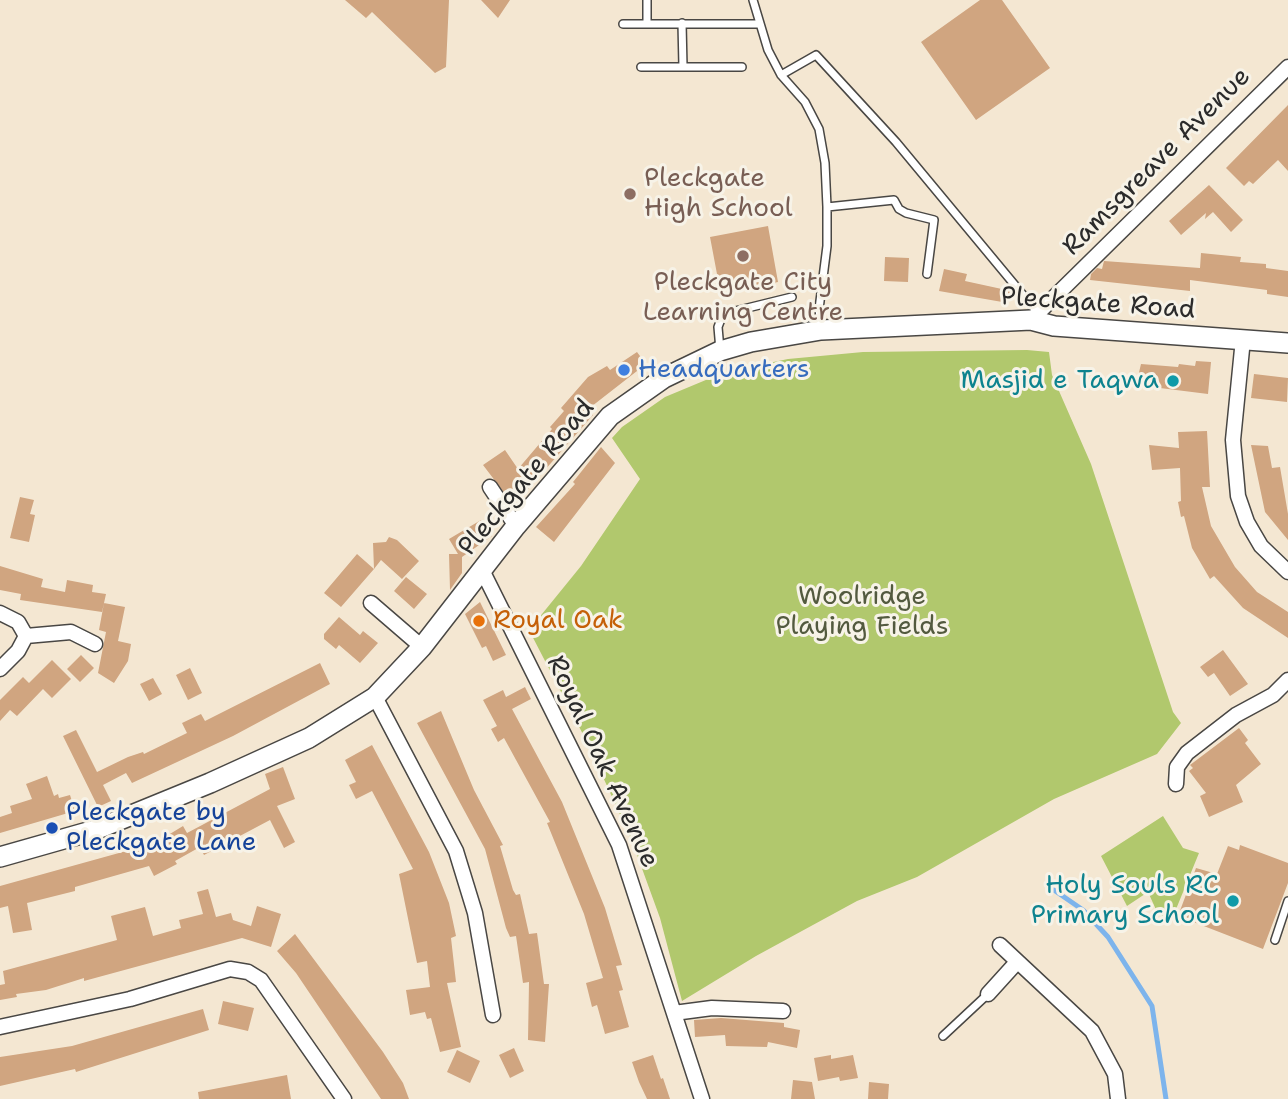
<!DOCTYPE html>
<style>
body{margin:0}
canvas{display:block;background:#f4e7d2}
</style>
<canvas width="1288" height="1099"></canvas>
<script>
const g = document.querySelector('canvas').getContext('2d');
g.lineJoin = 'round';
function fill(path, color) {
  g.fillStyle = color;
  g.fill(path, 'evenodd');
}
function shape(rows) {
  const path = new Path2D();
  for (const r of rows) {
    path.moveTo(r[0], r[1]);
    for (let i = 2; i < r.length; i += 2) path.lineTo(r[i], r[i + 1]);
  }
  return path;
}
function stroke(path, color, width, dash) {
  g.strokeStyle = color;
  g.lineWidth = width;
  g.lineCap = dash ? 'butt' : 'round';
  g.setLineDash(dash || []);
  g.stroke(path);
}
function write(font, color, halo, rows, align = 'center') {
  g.font = font + ' "Shantell Sans",sans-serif';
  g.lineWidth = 6;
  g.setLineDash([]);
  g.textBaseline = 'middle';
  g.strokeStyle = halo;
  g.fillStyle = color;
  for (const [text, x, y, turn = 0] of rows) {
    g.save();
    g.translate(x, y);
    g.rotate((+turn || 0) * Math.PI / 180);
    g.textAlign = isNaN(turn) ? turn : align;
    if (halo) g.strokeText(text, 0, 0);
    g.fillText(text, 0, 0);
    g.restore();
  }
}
fill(shape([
 [1027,350,1049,352,1052,375,1091,464,1173,712,1181,723,1157,754,1054,799,917,877,857,901,756,956,682,1001,660,918,632,841,588,744,529,630,581,566,640,479,612,438,622,427,665,397,725,372,788,359,863,352],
 [1163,816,1183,848,1199,853,1172,919,1158,914,1148,892,1127,906,1101,856]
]), '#b1c86d');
stroke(shape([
 [1051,888,1083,910,1108,937,1152,1006,1166,1099]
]), '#7db4ec', 5);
fill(shape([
 [345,0,449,0,446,67,435,73,372,12,366,18],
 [481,0,510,0,498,18],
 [980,0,1002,0,1050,68,976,120,921,42],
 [1288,105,1288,171,1278,160,1253,184,1249,181,1244,186,1226,168],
 [1209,185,1243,220,1231,232,1213,212,1205,219,1206,213,1181,235,1169,221],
 [768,226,778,282,738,290,717,274,710,237],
 [1201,253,1241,257,1240,262,1266,264,1266,268,1288,271,1288,297,1267,294,1267,290,1190,280,1190,291,1090,280,1091,274,1097,268,1102,269,1104,261,1200,268],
 [885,257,909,258,908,282,884,281],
 [944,269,967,274,965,281,1011,291,1008,303,939,291],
 [637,352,646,364,587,410,593,415,523,495,512,503,483,465,505,450,518,469,552,429,550,427,564,411,561,408,588,377,607,366,610,370],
 [1196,361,1211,362,1208,394,1136,385,1141,364,1178,367,1179,364,1195,366],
 [1254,374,1288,378,1287,402,1251,398],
 [1207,431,1210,487,1202,487,1211,526,1235,567,1257,592,1288,612,1288,638,1243,608,1214,576,1210,579,1192,548,1184,516,1181,517,1178,502,1181,501,1180,468,1152,470,1149,445,1179,448,1178,432],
 [1251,445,1268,446,1272,468,1280,467,1288,514,1288,540,1265,512],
 [601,447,615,463,554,542,536,527,575,484,573,482],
 [20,497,34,500,30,514,35,515,29,542,10,538],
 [481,520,492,536,462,557,462,573,450,590,449,554,458,554,449,539],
 [389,537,397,540,419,561,402,579,381,560,374,569,373,543,386,542],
 [357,554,374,569,341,607,324,593],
 [0,566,43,579,41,587,65,592,67,580,93,585,92,592,106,594,102,612,20,600,21,594,0,590],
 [406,577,427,594,414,609,394,591],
 [480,602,506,655,493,661,486,646,482,648,465,614],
 [104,603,125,607,118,641,131,644,128,661,114,683,98,673,106,632,99,630],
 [339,617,360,635,363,631,378,643,360,663,339,645,336,649,324,639,324,634],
 [1223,650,1248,684,1230,696,1214,673,1208,677,1200,667],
 [81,655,94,668,80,682,67,669],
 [52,660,71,679,52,698,43,689,17,716,10,710,0,721,0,700,23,677,29,683],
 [320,663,330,684,233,736,132,783,126,773,103,785,111,801,98,807,63,736,76,730,97,772,128,757,143,752,144,754,187,733,182,723,201,714,205,721],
 [190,668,202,693,188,700,176,675],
 [153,678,162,694,149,701,140,684],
 [525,687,531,699,512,709,562,802,605,908,622,965,616,966,623,990,619,991,629,1027,605,1034,597,1005,592,1007,586,983,603,978,584,914,547,823,550,822,504,738,498,742,491,729,497,726,483,700,503,690,506,697],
 [441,711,474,790,503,845,500,846,513,890,516,895,520,894,529,934,537,933,544,984,549,984,545,1042,528,1040,529,982,523,983,516,936,510,937,506,928,485,849,417,723],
 [1239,728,1248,740,1245,743,1261,764,1236,785,1243,802,1209,817,1200,796,1206,793,1189,771,1193,768,1190,765],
 [372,745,429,852,449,903,456,936,451,938,456,982,447,983,461,1047,440,1052,431,1018,427,1019,425,1012,410,1015,406,990,430,987,427,961,417,963,399,874,413,869,372,791,356,799,349,785,356,782,345,760],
 [283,767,295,799,277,806,295,842,284,848,270,820,204,855,200,847,175,861,177,864,154,876,149,866,75,887,75,891,27,903,32,930,13,933,8,906,0,908,0,886,155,843,183,826,187,833,270,789,265,774],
 [47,776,54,796,58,794,59,798,70,795,75,811,0,833,0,817,12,813,10,806,32,799,26,784],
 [1240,845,1288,863,1288,883,1263,949,1178,916,1196,868,1217,874,1228,846,1239,850],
 [208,889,216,917,231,913,233,920,251,926,257,906,281,914,271,947,242,938,84,981,84,978,46,990,16,994,17,997,0,1000,0,985,5,984,3,971,117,940,111,916,145,907,153,936,181,928,179,920,203,914,197,892],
 [295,934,383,1052,403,1083,409,1099,381,1099,296,973,277,951],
 [223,1001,254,1008,248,1031,218,1024],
 [203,1009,209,1030,76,1072,75,1069,0,1086,0,1057,72,1046],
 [721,1018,784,1023,784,1027,800,1030,797,1048,768,1042,767,1047,726,1046,725,1035,695,1037,694,1020],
 [514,1048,524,1071,510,1078,499,1055],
 [457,1050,480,1061,470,1083,447,1072],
 [653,1055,661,1079,663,1078,670,1099,647,1099,639,1082,632,1062],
 [831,1055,831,1059,853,1055,858,1078,840,1081,839,1077,818,1081,814,1058],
 [287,1075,291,1099,199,1099,198,1092],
 [793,1080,812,1082,815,1099,791,1099],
 [869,1082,889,1084,888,1099,868,1099]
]), '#d0a580');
const lane = shape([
 [753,0,768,50,781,75,805,102,819,129,825,163,827,207,827,246,819,309,821,327],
 [682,23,683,67],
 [623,24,760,24],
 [647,24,647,0],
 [641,67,742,67],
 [781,75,816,55,896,142,1038,313],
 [827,207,894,200,899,209,906,213,934,220,927,274],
 [720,350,718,327,723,314,792,297],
 [1275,940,1288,901],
 [943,1036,988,994]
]);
const street = shape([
 [1031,320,1288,67],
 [1243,339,1233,440,1238,496,1247,522,1261,546,1288,572],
 [490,487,516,526],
 [483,572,619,845,702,1099],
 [371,603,422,647],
 [0,613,18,622,26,636,18,651,0,669],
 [26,636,71,632,95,644],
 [375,697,456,851,475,913,493,1015],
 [1176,784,1177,767,1187,753,1236,715,1273,695,1288,680],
 [1000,945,1092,1031,1115,1074,1118,1099],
 [988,994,1017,962],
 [674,1013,712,1008,783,1011],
 [0,1027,130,999,230,969,248,972,261,980,344,1099]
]);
const secondary = shape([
 [0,857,95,830,210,783,309,738,375,697,422,647,516,526,610,416,664,378,720,351,751,342,821,330,1031,320,1054,326,1288,343]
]);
stroke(lane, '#494744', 10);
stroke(street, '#494744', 17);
stroke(secondary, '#494744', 22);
stroke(lane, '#fff', 7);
stroke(street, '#fff', 14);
stroke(secondary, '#fff', 19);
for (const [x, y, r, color] of [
 [630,194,7,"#8d6e63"],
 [743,256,7,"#8d6e63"],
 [624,370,7,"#3f7fe0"],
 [1173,381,7,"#0f9aa8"],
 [479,621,7,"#e8710a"],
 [52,828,7,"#1a4fb4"],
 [1233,901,7,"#0f9aa8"]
]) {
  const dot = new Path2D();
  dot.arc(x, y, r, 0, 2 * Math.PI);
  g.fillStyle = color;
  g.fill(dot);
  stroke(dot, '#f7f3e8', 2.5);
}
write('26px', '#2b2b2b', '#f7f3e8', [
 ["Ramsgreave Avenue",1157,162,-45],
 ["Pleckgate Road",1098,304,4],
 ["Pleckgate Road",527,478,-50],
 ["Royal Oak Avenue",602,762,65]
]);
write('26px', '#785e54', '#f7f3e8', [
 ["Pleckgate",644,179],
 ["High School",644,209],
 ["Pleckgate City",743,283,"center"],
 ["Learning Centre",743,313,"center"]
], 'left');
write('26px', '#366cbe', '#f7f3e8', [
 ["Headquarters",638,370]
], 'left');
write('26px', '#0d838f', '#f7f3e8', [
 ["Masjid e Taqwa",1159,381],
 ["Holy Souls RC",1219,886],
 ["Primary School",1219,916]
], 'right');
write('26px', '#535a3f', '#f7f3e8', [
 ["Woolridge",862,597],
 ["Playing Fields",862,627]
]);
write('26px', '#c56008', '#f7f3e8', [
 ["Royal Oak",493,621]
], 'left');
write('26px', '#164399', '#f7f3e8', [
 ["Pleckgate by",66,813],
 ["Pleckgate Lane",66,843]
], 'left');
</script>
